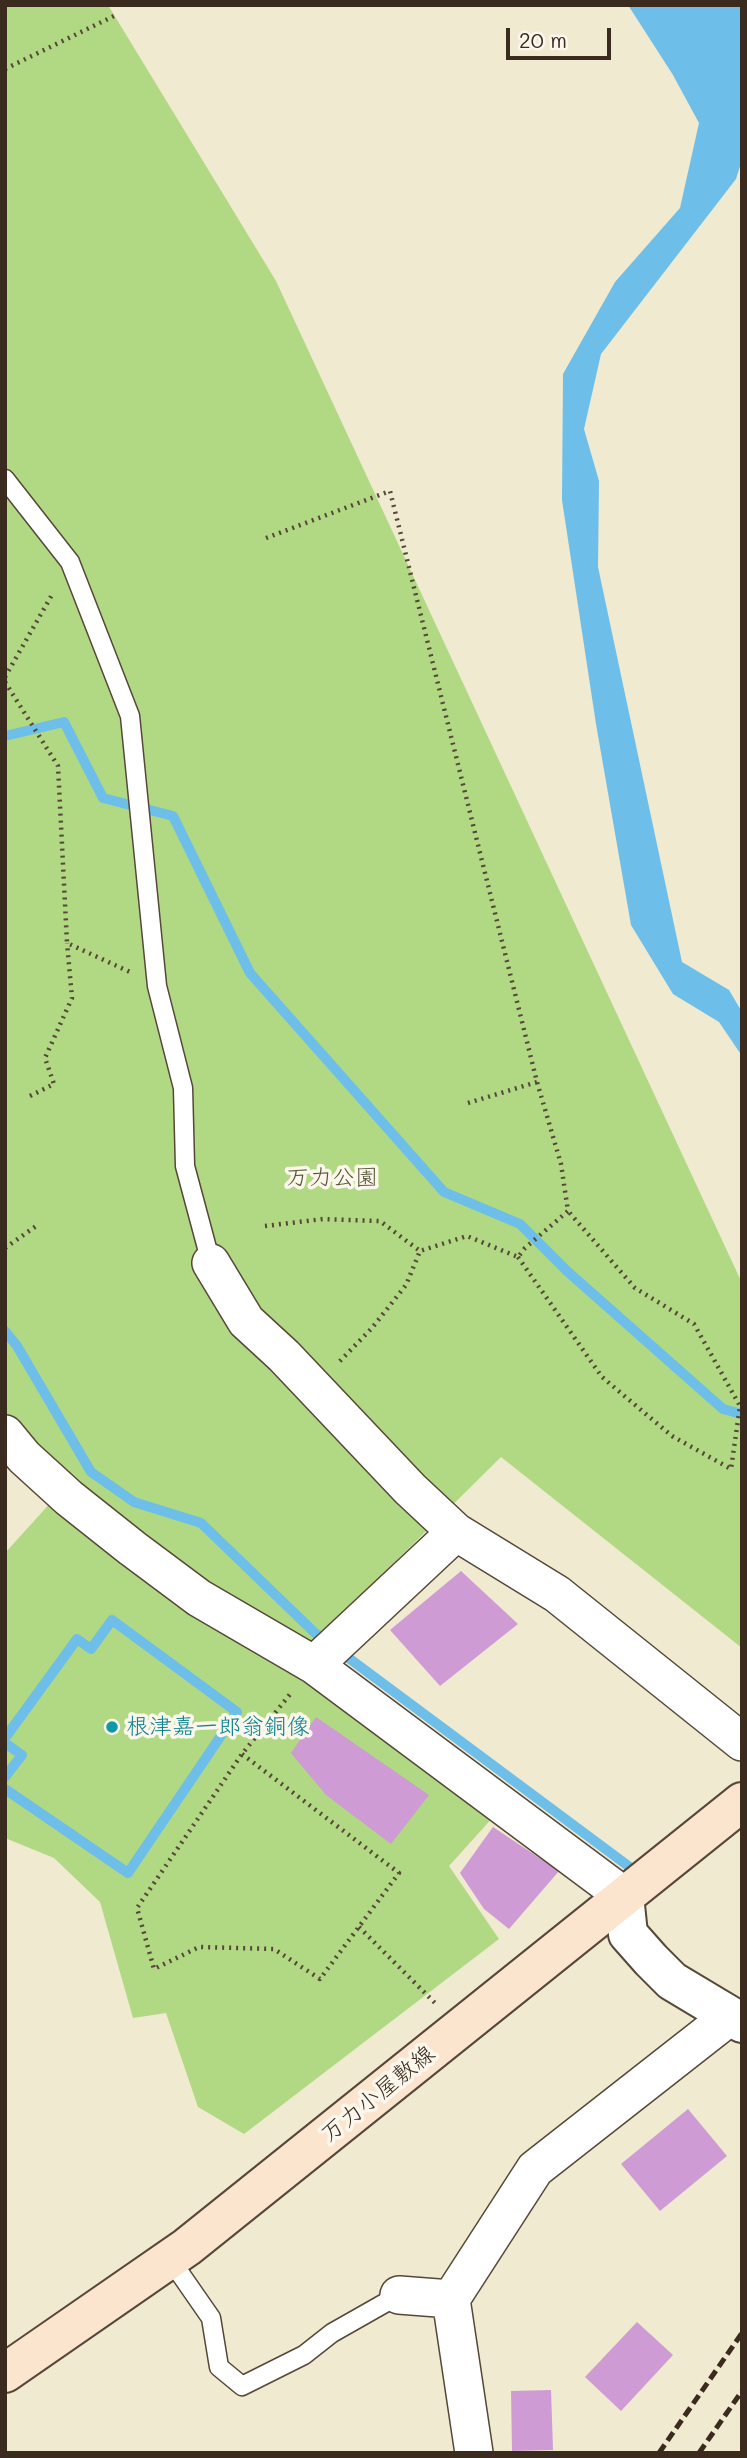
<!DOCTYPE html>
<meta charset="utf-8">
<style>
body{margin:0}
#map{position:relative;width:747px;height:2458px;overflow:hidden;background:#efead0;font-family:Mali,sans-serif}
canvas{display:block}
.frame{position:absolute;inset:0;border:7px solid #3b2a1e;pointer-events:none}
.scale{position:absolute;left:506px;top:28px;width:105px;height:32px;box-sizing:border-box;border:4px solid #3b2a1e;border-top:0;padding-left:9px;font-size:21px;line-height:24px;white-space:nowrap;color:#3b2a1e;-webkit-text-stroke:5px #fbf7ec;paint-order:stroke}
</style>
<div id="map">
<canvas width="747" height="2458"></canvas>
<div class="frame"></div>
<div class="scale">20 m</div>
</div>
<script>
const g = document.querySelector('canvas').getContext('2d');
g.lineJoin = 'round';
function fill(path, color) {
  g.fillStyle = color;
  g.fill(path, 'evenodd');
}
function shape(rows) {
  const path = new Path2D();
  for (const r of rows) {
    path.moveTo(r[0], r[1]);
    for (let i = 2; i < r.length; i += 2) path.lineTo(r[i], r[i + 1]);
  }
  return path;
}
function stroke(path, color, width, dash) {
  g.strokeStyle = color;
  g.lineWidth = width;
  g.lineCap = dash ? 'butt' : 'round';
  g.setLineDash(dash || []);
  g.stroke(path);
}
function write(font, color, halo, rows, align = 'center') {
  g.font = font + ' Mali,"Klee One",sans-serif';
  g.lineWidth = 7;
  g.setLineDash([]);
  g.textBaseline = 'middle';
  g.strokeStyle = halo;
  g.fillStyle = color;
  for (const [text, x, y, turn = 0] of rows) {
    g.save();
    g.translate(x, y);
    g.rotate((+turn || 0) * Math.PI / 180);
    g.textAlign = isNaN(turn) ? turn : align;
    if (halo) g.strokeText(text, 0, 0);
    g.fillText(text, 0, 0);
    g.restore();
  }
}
fill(shape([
 [5,5,108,5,276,281,742,1283,742,1648,501,1457,311,1645,297,1677,495,1815,449,1866,499,1939,244,2134,198,2107,166,2013,133,2018,100,1902,54,1858,5,1838,5,1553,73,1478,5,1424]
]), '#b1d983');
fill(shape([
 [628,5,742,5,742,160,736,179,601,354,584,429,599,481,598,567,682,962,729,990,742,1012,742,1056,719,1022,673,994,631,925,596,724,562,500,563,374,615,282,680,208,699,123,673,75]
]), '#6dbee8');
stroke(shape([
 [5,736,64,722,103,798,173,816,250,973,444,1192,520,1224,567,1271,723,1409,742,1414],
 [5,1331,17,1346,91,1472,134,1502,201,1523,315,1633,631,1868],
 [5,1738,77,1639,91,1649,112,1620,237,1712,128,1873,5,1789],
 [5,1743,22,1755,5,1777]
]), '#6dbee8', 10);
fill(shape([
 [461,1571,518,1624,440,1686,390,1630],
 [316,1717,429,1795,391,1844,326,1795,291,1753],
 [493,1827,559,1871,509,1929,484,1909,460,1873],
 [688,2109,727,2156,660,2211,621,2164],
 [637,2322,673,2355,621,2411,585,2377],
 [551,2390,553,2450,512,2451,511,2391]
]), '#ce9bd4');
const service = shape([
 [5,479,70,562,130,716,157,986,183,1088,185,1166,211,1263],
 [170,2259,211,2318,219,2367,242,2386,304,2355,332,2333,399,2295]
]);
const minor = shape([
 [211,1263,246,1321,284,1356,410,1489,456,1532,557,1594,742,1742],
 [5,1434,24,1457,69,1498,132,1548,199,1598,314,1665,624,1896],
 [314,1665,456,1532],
 [399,2295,451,2299,474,2453],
 [451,2299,535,2169,729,2017]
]);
const tertiary = shape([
 [624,1896,628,1934,651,1960,672,1981,742,2023]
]);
const secondary = shape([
 [5,2373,187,2247,742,1802]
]);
stroke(service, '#564739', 21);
stroke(minor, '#564739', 40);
stroke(tertiary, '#564739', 42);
stroke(secondary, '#564739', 42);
stroke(shape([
 [5,69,114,16],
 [266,538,390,491,537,1082,561,1164,568,1211,525,1248,518,1257,467,1236,420,1251,406,1285,372,1328,339,1362],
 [5,677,53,593],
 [5,682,58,766,67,943,130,972],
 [30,1096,54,1084,45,1058,72,998,67,943],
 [468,1103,537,1082],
 [265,1226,323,1219,380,1221,420,1251],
 [5,1248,39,1224],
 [518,1257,602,1377,672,1436,731,1469,740,1406,694,1324,635,1288,568,1211],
 [242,1754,399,1873,320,1979,274,1949,199,1947,154,1969,137,1908,242,1754,291,1693],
 [359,1927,435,2003]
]), '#564739', 4.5, [2, 5]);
stroke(service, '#fff', 18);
stroke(minor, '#fff', 37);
stroke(tertiary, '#fff', 38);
stroke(secondary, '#fce5cf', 38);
stroke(shape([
 [659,2453,742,2333],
 [699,2453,742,2391]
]), '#3b2a1e', 5, [10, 5]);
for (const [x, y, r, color] of [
 [112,1727,7,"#0f9aa8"]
]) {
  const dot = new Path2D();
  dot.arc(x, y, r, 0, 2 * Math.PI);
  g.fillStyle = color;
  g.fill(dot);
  stroke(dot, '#fbf7ec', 2.5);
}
write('23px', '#585637', '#fbf7ec', [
 ["万力公園",332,1178]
]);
write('23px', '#0d838f', '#fbf7ec', [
 ["根津嘉一郎翁銅像",126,1727]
], 'left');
write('23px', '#3b2a1e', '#fbf7ec', [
 ["万力小屋敷線",378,2094,-39]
]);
</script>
